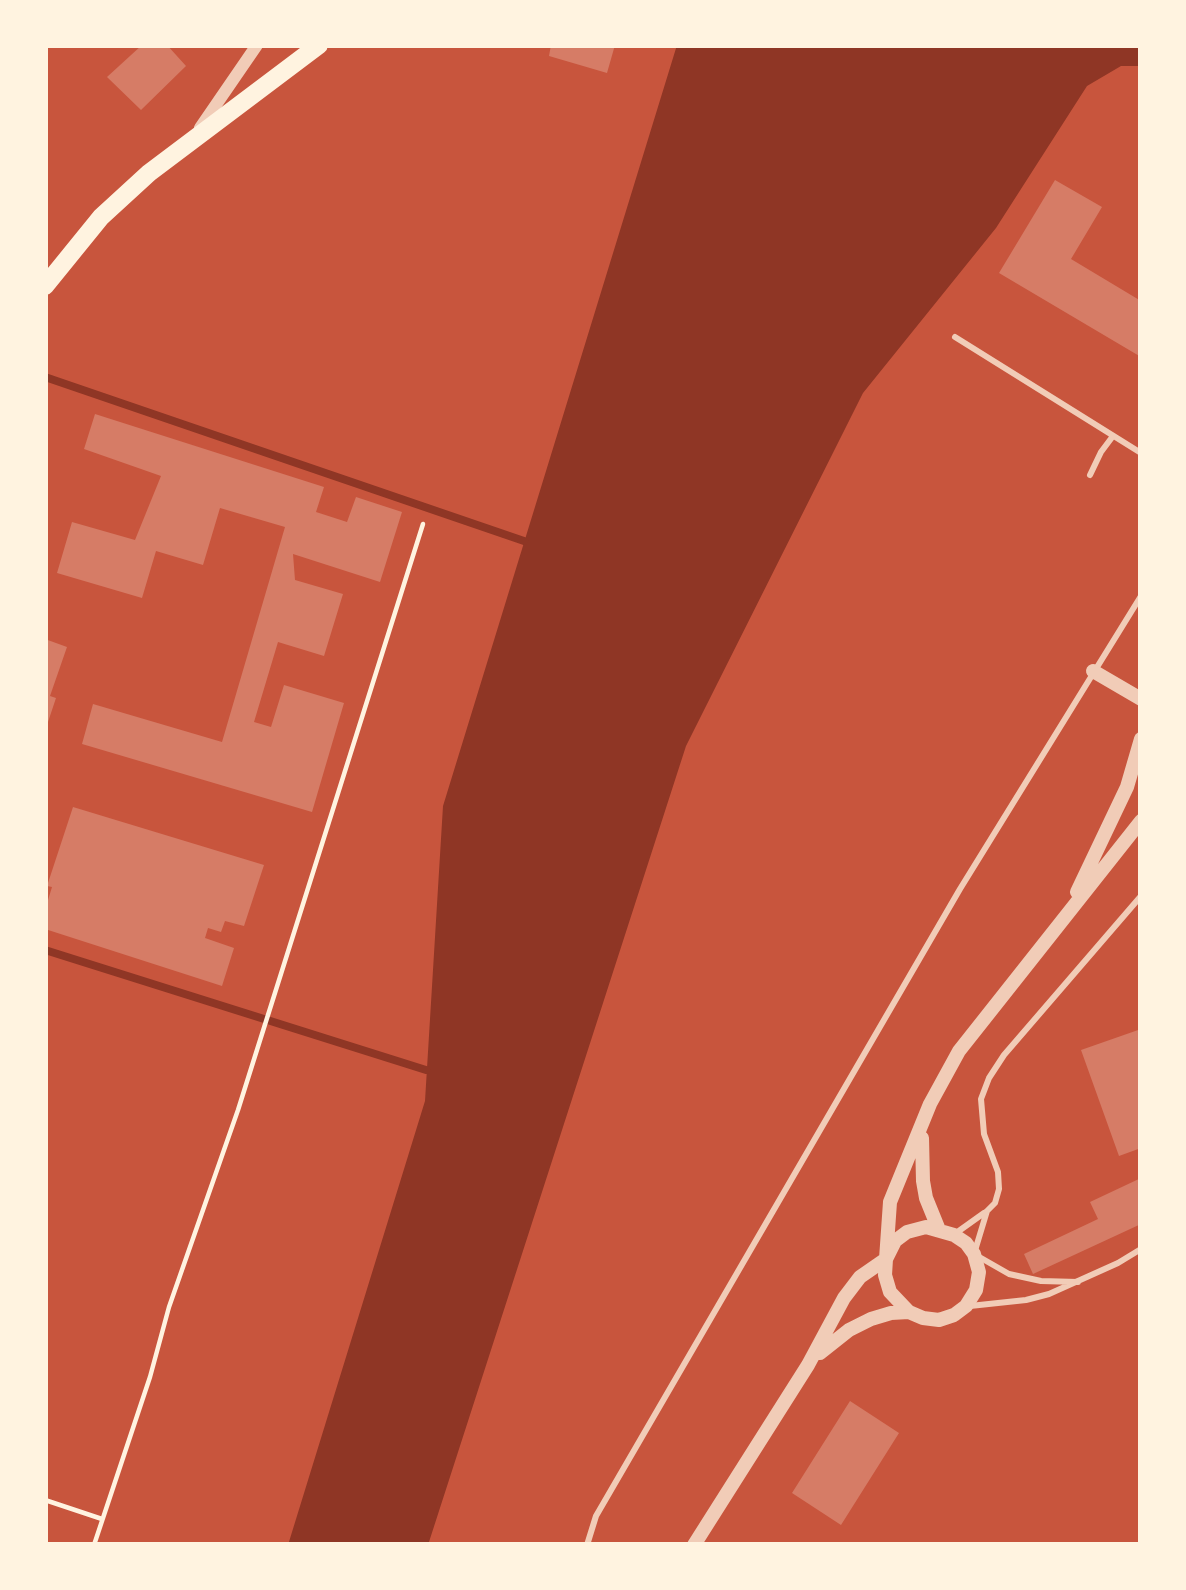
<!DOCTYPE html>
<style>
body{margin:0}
#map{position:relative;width:1186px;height:1590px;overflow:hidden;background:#c8553d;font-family:Commissioner,sans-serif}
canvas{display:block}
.frame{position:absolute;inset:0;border:48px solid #fff3e0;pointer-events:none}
</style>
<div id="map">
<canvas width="1186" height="1590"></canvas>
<div class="frame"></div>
</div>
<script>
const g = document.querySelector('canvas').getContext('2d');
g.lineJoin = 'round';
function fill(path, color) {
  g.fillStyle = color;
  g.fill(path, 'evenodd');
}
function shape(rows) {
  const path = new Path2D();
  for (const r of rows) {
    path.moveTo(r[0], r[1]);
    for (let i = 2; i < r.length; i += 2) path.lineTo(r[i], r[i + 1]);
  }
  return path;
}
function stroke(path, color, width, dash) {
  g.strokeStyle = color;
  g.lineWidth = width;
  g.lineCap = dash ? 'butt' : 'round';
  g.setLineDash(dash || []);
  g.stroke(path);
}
fill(shape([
 [677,45,1141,45,1141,66,1121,66,1087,86,996,228,863,393,686,746,428,1545,288,1545,425,1101,443,806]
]), '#8f3625');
stroke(shape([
 [45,377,524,541],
 [45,950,426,1070]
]), '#8f3625', 8);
fill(shape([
 [142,45,167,45,186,66,141,110,107,77],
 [551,45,615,45,607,73,549,56],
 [1055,180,1102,207,1071,259,1141,301,1141,357,999,273],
 [95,414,324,487,316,512,347,522,356,497,402,512,380,582,293,554,295,580,343,594,324,656,278,642,254,722,271,727,284,685,344,703,312,812,82,744,93,704,222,742,285,527,220,508,203,565,156,551,142,598,57,573,72,522,135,540,161,476,84,449],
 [45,639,67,647,50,696,56,698,46,728],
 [73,807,264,865,244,926,225,921,221,932,208,928,205,938,234,948,222,986,45,929,45,910,52,887,47,886],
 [1141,1029,1141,1148,1119,1156,1081,1050],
 [1141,1178,1141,1224,1033,1274,1024,1254,1098,1219,1090,1202],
 [850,1401,899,1433,841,1525,792,1493]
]), '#d67c66');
stroke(shape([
 [45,1500,102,1519],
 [94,1545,150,1377,169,1307,238,1110,423,524]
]), '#fff3e0', 4.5);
stroke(shape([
 [955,337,1141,453],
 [1090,475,1101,452,1113,436],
 [956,1233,984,1213],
 [1078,1282,1041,1281,1009,1274,974,1254,987,1211,995,1203,999,1189,998,1172,984,1134,981,1099,989,1078,1004,1055,1141,896],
 [970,1306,1026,1300,1049,1294,1118,1263,1141,1249],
 [587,1545,596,1516,960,889,1141,596]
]), '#f1ccb7', 6);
stroke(shape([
 [200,128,257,45]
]), '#f1ccb7', 12);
stroke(shape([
 [1093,671,1141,699],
 [1077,892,1127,787,1141,739],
 [922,1138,923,1181,926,1198,939,1230],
 [820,1353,849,1330,871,1319,891,1313,909,1312,923,1318,939,1320,954,1315,966,1306,976,1290,979,1272,974,1254,966,1243,954,1235,926,1227,907,1232,895,1241,886,1259,885,1275,890,1292,909,1312],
 [694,1545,808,1365,844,1298,860,1277,886,1259,890,1202,930,1104,959,1051,1141,821]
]), '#f1ccb7', 14);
stroke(shape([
 [45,286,101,217,149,173,319,45]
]), '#fff3e0', 18);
</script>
